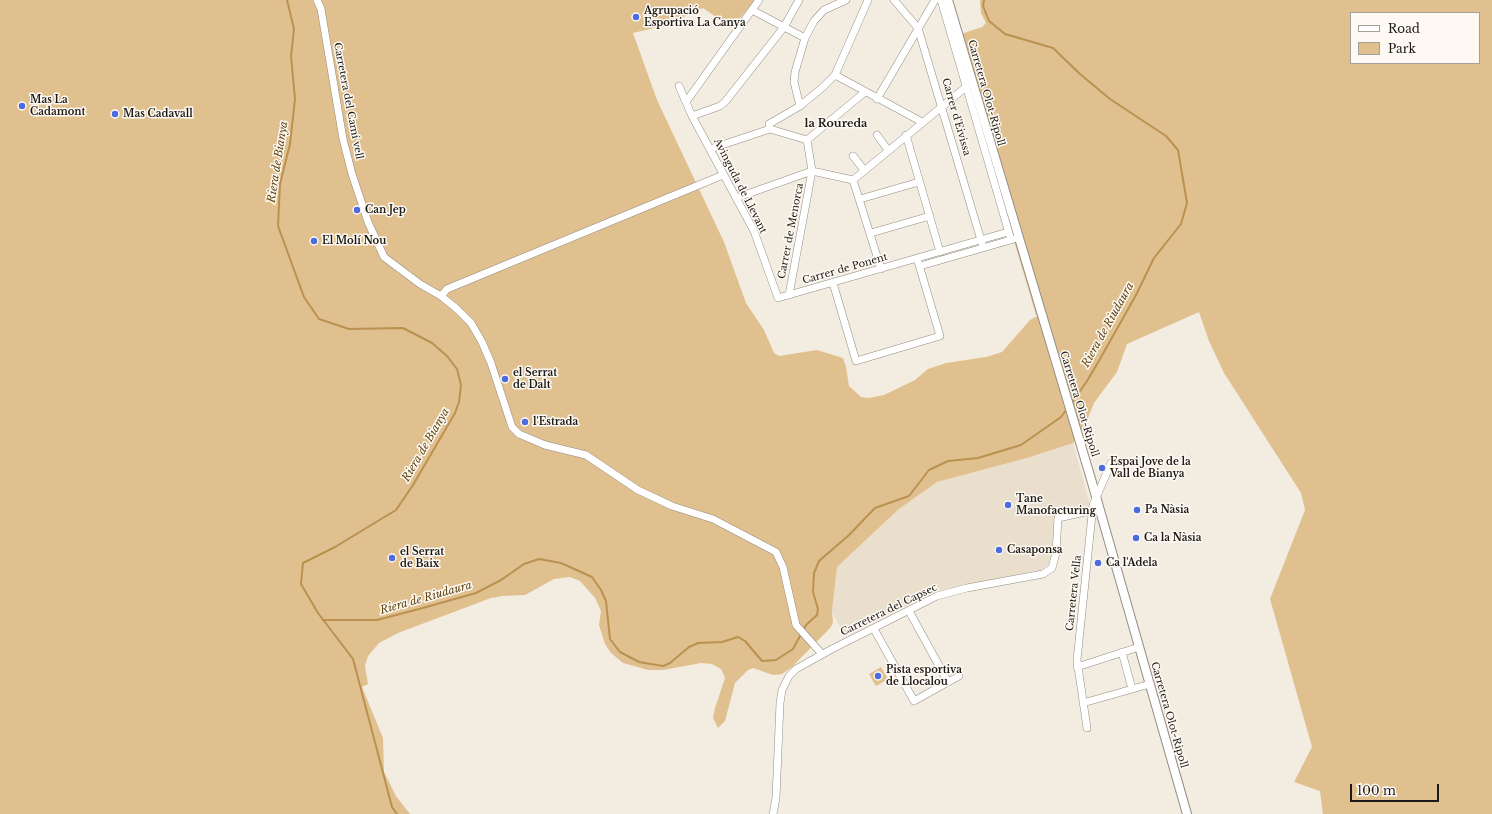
<!DOCTYPE html>
<meta charset="utf-8">
<style>
body{margin:0}
#map{position:relative;width:1492px;height:814px;overflow:hidden;background:#f3ece1;font-family:"Libre Baskerville",serif}
canvas{display:block}
.legend{position:absolute;left:1350px;top:12px;width:130px;height:52px;box-sizing:border-box;background:#fefaf3;border:1px solid #a4a09b;margin:0;padding:5px 7px;list-style:none;font-size:12px;color:#1c1a16}
.legend li{display:flex;align-items:center;gap:8px;height:20px}
.legend b{width:20px;border:1px solid #a4a09b}
.scale{position:absolute;left:1350px;top:784px;width:89px;height:18px;box-sizing:border-box;border:2px solid #1c1a16;border-top:0;padding-left:5px;font-size:12px;line-height:14px;white-space:nowrap;color:#1c1a16;-webkit-text-stroke:3px #fefaf3;paint-order:stroke}
</style>
<div id="map">
<canvas width="1492" height="814"></canvas>
<ul class="legend">
<li><b style="height:5px;background:#fff"></b>Road</li>
<li><b style="height:11px;background:#e1c08f"></b>Park</li>
</ul>
<div class="scale">100 m</div>
</div>
<script>
const g = document.querySelector('canvas').getContext('2d');
g.lineJoin = 'round';
function fill(path, color) {
  g.fillStyle = color;
  g.fill(path, 'evenodd');
}
function shape(rows) {
  const path = new Path2D();
  for (const r of rows) {
    path.moveTo(r[0], r[1]);
    for (let i = 2; i < r.length; i += 2) path.lineTo(r[i], r[i + 1]);
  }
  return path;
}
function stroke(path, color, width, dash) {
  g.strokeStyle = color;
  g.lineWidth = width;
  g.lineCap = dash ? 'butt' : 'round';
  g.setLineDash(dash || []);
  g.stroke(path);
}
function write(font, color, halo, rows, align = 'center') {
  g.font = font + ' "Libre Baskerville",serif';
  g.lineWidth = 3;
  g.setLineDash([]);
  g.textBaseline = 'middle';
  g.strokeStyle = halo;
  g.fillStyle = color;
  for (const [text, x, y, turn = 0] of rows) {
    g.save();
    g.translate(x, y);
    g.rotate((+turn || 0) * Math.PI / 180);
    g.textAlign = isNaN(turn) ? turn : align;
    if (halo) g.strokeText(text, 0, 0);
    g.fillText(text, 0, 0);
    g.restore();
  }
}
fill(shape([
 [1073,443,1090,505,1087,509,1054,515,1052,556,1048,564,1041,570,940,590,844,636,832,611,837,567,899,509,937,482,1027,458]
]), '#eadecd');
fill(shape([
 [0,0,755,0,732,28,703,8,663,26,633,33,657,100,724,242,746,303,764,330,774,353,779,356,817,350,843,358,846,367,849,386,861,397,869,398,884,395,915,380,928,369,946,363,986,357,1002,352,1030,320,1039,315,1036,315,971,96,961,34,982,27,986,23,981,13,980,0,1492,0,1492,814,1323,814,1320,791,1294,782,1312,747,1270,599,1305,510,1301,493,1224,373,1209,341,1199,312,1127,344,1117,372,1094,403,1086,423,1073,443,1027,458,937,482,899,509,837,567,832,611,833,622,831,627,792,667,782,674,773,675,753,668,748,670,735,683,725,721,718,728,713,718,715,708,725,678,721,669,712,664,701,663,663,670,648,670,623,663,611,653,605,644,599,625,601,611,595,598,580,581,570,577,554,579,525,595,503,596,491,598,398,633,379,643,368,656,365,666,368,684,362,687,383,738,384,772,396,796,410,814,0,814],
 [1351,13,1479,13,1479,63,1351,63],
 [881,667,888,679,876,686,869,674]
]), '#e1c08f');
stroke(shape([
 [287,0,294,29,291,56,295,99,290,144,280,184,278,226,304,297,319,319,349,329,403,328,432,343,447,356,457,369,461,385,459,402,455,413,413,485,396,510,335,547,303,563,301,584,318,613,353,659,392,807,397,814],
 [984,0,983,6,989,21,1005,34,1053,48,1080,74,1110,99,1166,136,1178,150,1187,203,1181,224,1154,258,1136,295,1100,359,1087,381,1071,404],
 [323,620,377,620,419,609,476,593,501,580,524,564,539,559,561,563,592,577,601,590,606,601,610,639,620,652,639,662,663,666,670,663,689,647,698,643,722,642,738,637,745,641,762,661,776,660,793,649,806,625,817,615,818,609,813,592,814,573,819,561,849,535,875,508,909,496,929,470,948,461,978,458,1021,445,1061,417,1067,409]
]), '#ba9150', 2);
const minor = shape([
 [317,0,321,9,343,139,352,174,368,222,384,257,420,284,441,296,457,309,471,323,482,342,491,363,512,427,519,434,545,445,586,455,638,490,672,506,713,519,776,552,783,567,796,625,822,654],
 [894,0,918,28,983,247],
 [941,0,1011,240],
 [752,10,805,38],
 [835,75,922,122],
 [679,86,692,116,754,231,778,298,1008,232],
 [877,99,935,0],
 [686,102,759,0],
 [800,106,794,82,795,72,805,38,814,21,824,10,846,0],
 [692,116,720,106,725,102,784,27,799,0],
 [770,129,807,140,812,171,789,295],
 [877,135,888,150],
 [906,135,940,252],
 [807,140,865,92],
 [710,149,770,129,769,124,800,106,823,87,835,75,868,0],
 [853,156,864,170],
 [853,180,966,87],
 [736,198,812,171,853,180,881,269],
 [860,199,919,182],
 [871,233,930,216],
 [920,266,1014,239],
 [833,283,856,361,940,336,917,258],
 [441,296,447,289,723,175],
 [909,611,948,682],
 [874,629,914,701,959,676],
 [1122,652,1132,689],
 [1077,667,1139,647],
 [1083,703,1150,684],
 [1087,728,1077,660,1093,505,1111,463],
 [773,814,776,798,780,703,782,690,789,676,796,669,832,649,937,596,967,588,1043,574,1052,568,1056,553,1058,518,1099,509]
]);
const major = shape([
 [948,0,1091,479,1187,814]
]);
stroke(minor, '#948d84', 8);
stroke(major, '#948d84', 10);
stroke(minor, '#fff', 7);
stroke(major, '#fff', 8);
for (const [x, y, r, color] of [
 [636,17,4,"#4b6bdf"],
 [22,106,4,"#4b6bdf"],
 [115,114,4,"#4b6bdf"],
 [357,210,4,"#4b6bdf"],
 [314,241,4,"#4b6bdf"],
 [505,379,4,"#4b6bdf"],
 [525,422,4,"#4b6bdf"],
 [1102,468,4,"#4b6bdf"],
 [1008,505,4,"#4b6bdf"],
 [1137,510,4,"#4b6bdf"],
 [1136,538,4,"#4b6bdf"],
 [999,550,4,"#4b6bdf"],
 [392,558,4,"#4b6bdf"],
 [1098,563,4,"#4b6bdf"],
 [878,676,4,"#4b6bdf"]
]) {
  const dot = new Path2D();
  dot.arc(x, y, r, 0, 2 * Math.PI);
  g.fillStyle = color;
  g.fill(dot);
  stroke(dot, '#fefaf3', 1.5);
}
write('bold 10px', '#1c1a16', '#fefaf3', [
 ["Agrupació",644,11],
 ["Esportiva La Canya",644,23],
 ["Mas La",30,100],
 ["Cadamont",30,112],
 ["Mas Cadavall",123,114],
 ["Can Jep",365,210],
 ["El Molí Nou",322,241],
 ["el Serrat",513,373],
 ["de Dalt",513,385],
 ["l'Estrada",533,422],
 ["Espai Jove de la",1110,462],
 ["Vall de Bianya",1110,474],
 ["Tane",1016,499],
 ["Manofacturing",1016,511],
 ["Pa Nàsia",1145,510],
 ["Ca la Nàsia",1144,538],
 ["Casaponsa",1007,550],
 ["el Serrat",400,552],
 ["de Baix",400,564],
 ["Ca l'Adela",1106,563],
 ["Pista esportiva",886,670],
 ["de Llocalou",886,682]
], 'left');
write('10px', '#1c1a16', '#fefaf3', [
 ["Carretera Olot-Ripoll",986,93,74],
 ["Carretera del Camí vell",348,101,79],
 ["Carrer d'Eivissa",956,117,74],
 ["Avinguda de Llevant",740,186,63],
 ["Carrer de Menorca",791,231,-79],
 ["Carrer de Ponent",845,269,-16],
 ["Carretera Olot-Ripoll",1079,404,73],
 ["Carretera Vella",1074,593,-84],
 ["Carretera del Capsec",889,610,-26],
 ["Carretera Olot-Ripoll",1169,715,74]
]);
write('bold 11px', '#1c1a16', '#fefaf3', [
 ["la Roureda",836,124]
]);
write('italic 11px', '#614411', '#fefaf3', [
 ["Riera de Bianya",278,162,-81],
 ["Riera de Riudaura",1108,325,-61],
 ["Riera de Bianya",426,445,-60],
 ["Riera de Riudaura",426,598,-16]
]);
</script>
